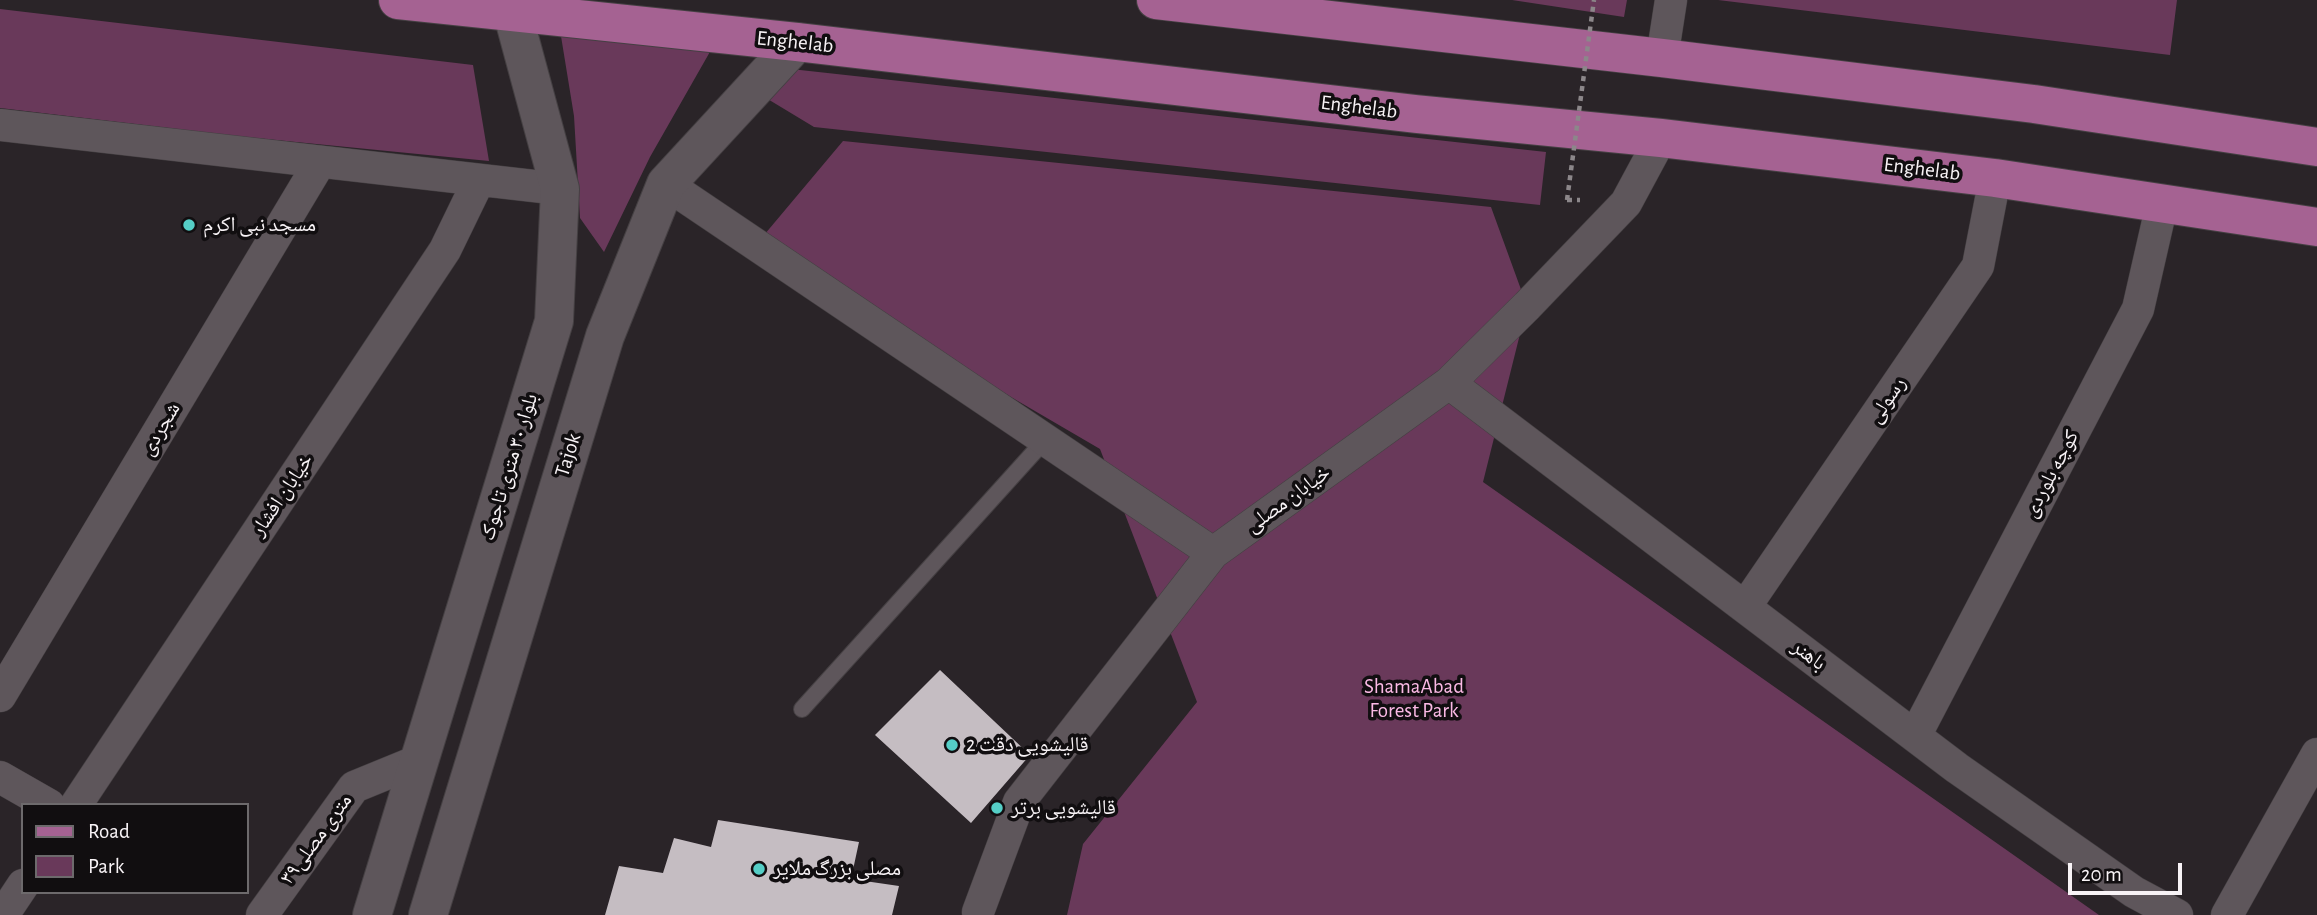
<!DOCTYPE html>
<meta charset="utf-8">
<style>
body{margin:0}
#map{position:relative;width:2317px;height:915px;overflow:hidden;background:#2a2428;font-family:"Alegreya Sans",sans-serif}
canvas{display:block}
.legend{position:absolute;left:21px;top:803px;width:228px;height:91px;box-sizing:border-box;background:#110e10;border:2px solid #6d6a6c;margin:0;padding:9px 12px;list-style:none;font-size:21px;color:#f8f3f6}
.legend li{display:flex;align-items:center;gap:14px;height:35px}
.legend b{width:35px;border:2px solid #6d6a6c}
.scale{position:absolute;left:2068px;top:863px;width:114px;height:32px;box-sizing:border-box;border:4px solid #f8f3f6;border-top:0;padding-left:9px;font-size:21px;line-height:24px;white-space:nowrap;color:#f8f3f6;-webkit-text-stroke:5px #110e10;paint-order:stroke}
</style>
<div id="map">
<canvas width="2317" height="915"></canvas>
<ul class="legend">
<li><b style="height:9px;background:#a56292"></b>Road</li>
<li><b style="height:19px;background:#69395a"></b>Park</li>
</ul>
<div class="scale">20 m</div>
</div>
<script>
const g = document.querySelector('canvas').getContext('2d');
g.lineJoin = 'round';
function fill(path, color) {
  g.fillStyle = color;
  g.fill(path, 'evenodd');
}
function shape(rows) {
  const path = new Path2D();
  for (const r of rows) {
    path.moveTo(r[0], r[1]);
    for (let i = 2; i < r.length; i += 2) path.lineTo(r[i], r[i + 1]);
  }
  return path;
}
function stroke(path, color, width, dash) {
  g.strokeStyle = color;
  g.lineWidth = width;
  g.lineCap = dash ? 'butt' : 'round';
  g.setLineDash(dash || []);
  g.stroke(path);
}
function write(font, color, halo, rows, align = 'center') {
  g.font = font + ' "Alegreya Sans","Noto Naskh Arabic",sans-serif';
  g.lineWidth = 7;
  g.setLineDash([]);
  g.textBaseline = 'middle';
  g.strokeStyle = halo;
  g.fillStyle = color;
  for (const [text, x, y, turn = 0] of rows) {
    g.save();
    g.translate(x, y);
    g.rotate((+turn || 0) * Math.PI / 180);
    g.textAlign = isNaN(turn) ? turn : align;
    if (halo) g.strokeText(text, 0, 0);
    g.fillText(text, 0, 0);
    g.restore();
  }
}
fill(shape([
 [1512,0,1627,0,1624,17],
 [1718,0,2177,0,2170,55],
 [0,9,473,65,489,161,235,136,0,108],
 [560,30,711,50,650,157,604,252,580,218,574,116],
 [791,69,1546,152,1540,205,814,127,766,98],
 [843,141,1491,207,1527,306,1483,482,2099,915,1067,915,1083,844,1197,702,1100,449,754,247]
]), '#69395a');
fill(shape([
 [940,670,1030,755,971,823,875,735],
 [718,820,859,842,851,879,899,886,892,915,605,915,619,866,663,873,674,838,711,847]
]), '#c5bdc2');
const lane = shape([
 [802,709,1045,440]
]);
const street = shape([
 [1662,58,1671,0],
 [0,125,560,189],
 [666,184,1213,553],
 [1449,383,1957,768,2134,892,2177,915],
 [1745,607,1978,266,1995,178],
 [0,696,320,162],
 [1915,736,2138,309,2162,204],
 [0,777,49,805],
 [76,805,445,250,479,180],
 [978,912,1019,802,1213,553,1449,383,1527,306,1626,203,1661,138],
 [3,915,23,885],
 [262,915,354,787,420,760],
 [2227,915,2317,754]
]);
const secondary = shape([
 [372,915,554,321,560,189,512,11],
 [428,915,605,336,666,184,797,42]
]);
const primary = shape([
 [398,0,797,42,1416,114,1661,138,1995,178,2317,227],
 [1156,0,1662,58,2034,104,2317,147]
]);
stroke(lane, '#454043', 18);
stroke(street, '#454043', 33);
stroke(secondary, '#454043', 40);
stroke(primary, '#454043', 40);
stroke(shape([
 [1567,200,1580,200]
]), '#8c878a', 4.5, [5, 5]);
stroke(lane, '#5e565b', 16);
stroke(street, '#5e565b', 32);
stroke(secondary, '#5e565b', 38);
stroke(primary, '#a56292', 38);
stroke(shape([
 [1567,200,1594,0]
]), '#8c878a', 4.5, [5, 5]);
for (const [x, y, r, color] of [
 [189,225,7,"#55cec6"],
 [952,745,7,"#55cec6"],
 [997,808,7,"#55cec6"],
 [759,869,7,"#55cec6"]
]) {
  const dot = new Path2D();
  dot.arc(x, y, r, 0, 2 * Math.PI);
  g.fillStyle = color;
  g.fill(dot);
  stroke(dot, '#110e10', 2.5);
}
write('21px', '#f8f3f6', '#110e10', [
 ["Enghelab",795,42,6],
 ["Enghelab",1359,107,7],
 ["Enghelab",1922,169,7],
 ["رسولی",1887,400,-56],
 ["شجردی",160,429,-59],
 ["Tajok",568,455,-73],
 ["بلوار ۳۰ متری تاجوک",509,467,-73],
 ["کوچه بلوردی",2051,474,-62],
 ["خیابان افشار",282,495,-56],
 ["خیابان مصلی",1288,499,-36],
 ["باهنر",1809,655,37],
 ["۳۹متری مصلی",316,839,-54]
]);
write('21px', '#f8f3f6', '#110e10', [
 ["مسجد نبی اکرم",203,225],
 ["قالیشویی دقت 2",966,745],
 ["قالیشویی برتر",1011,808],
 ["مصلی بزرگ ملایر",773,869]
], 'left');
write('21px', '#fbb9e5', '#110e10', [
 ["ShamaAbad",1414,687],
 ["Forest Park",1414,711]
]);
</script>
